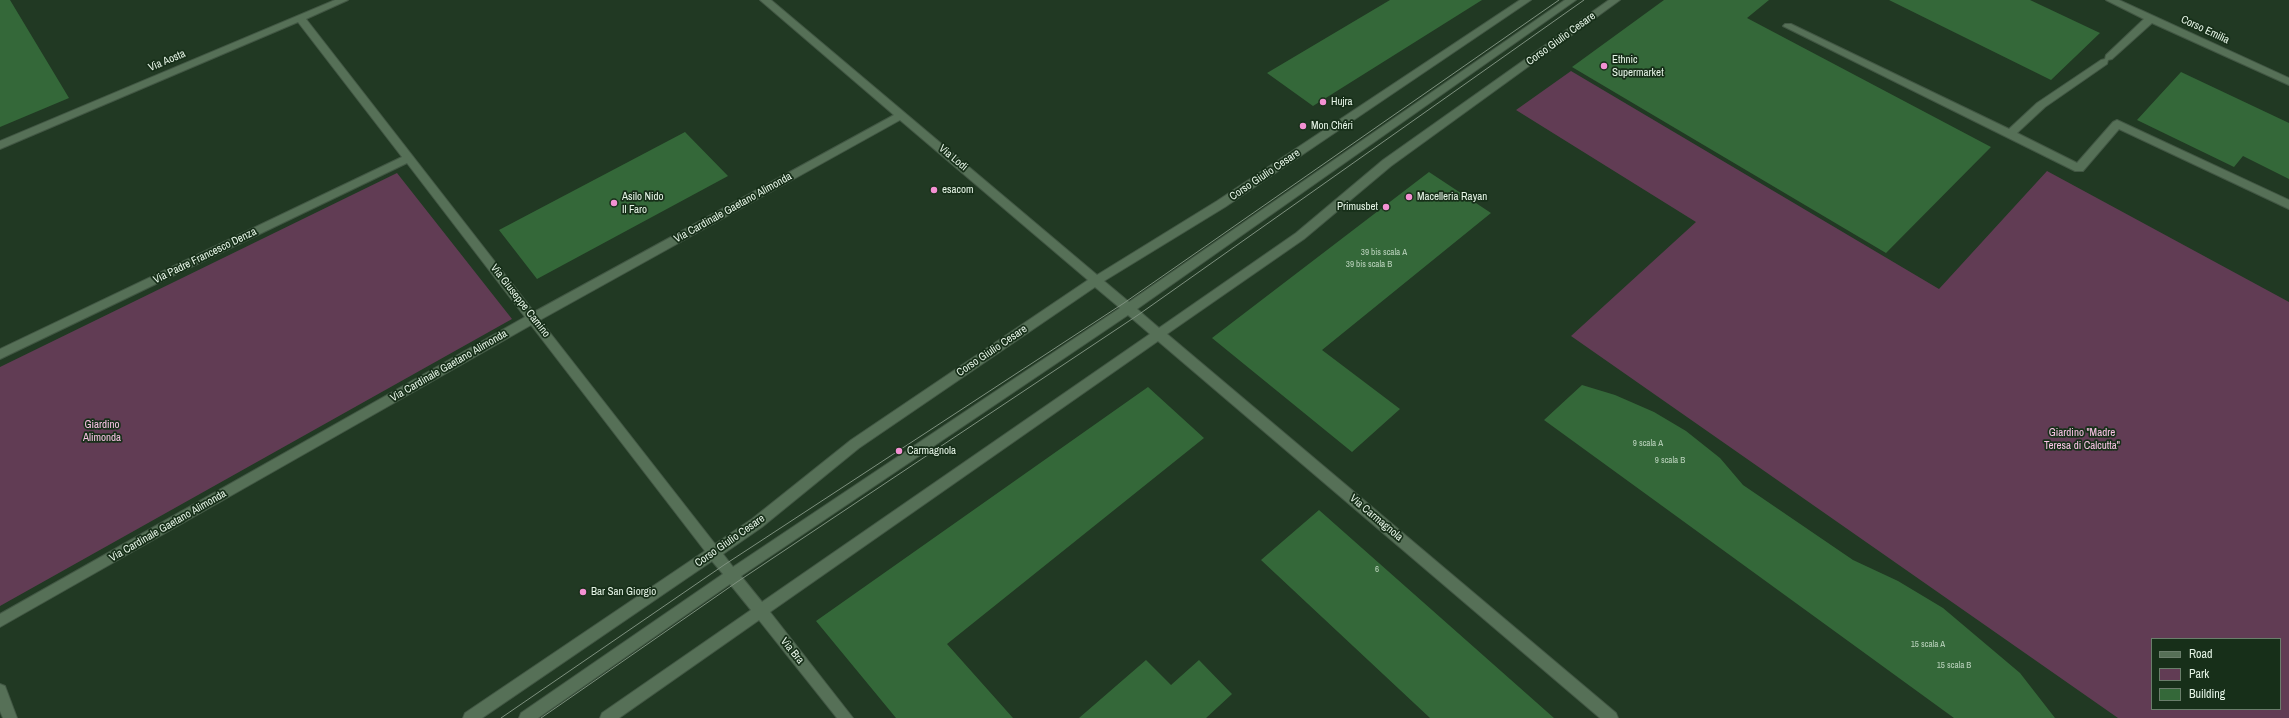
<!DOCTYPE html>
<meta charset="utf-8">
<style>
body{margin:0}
#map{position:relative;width:2289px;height:718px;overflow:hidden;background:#213923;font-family:"Archivo Narrow",sans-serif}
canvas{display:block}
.legend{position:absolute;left:2151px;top:638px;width:130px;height:72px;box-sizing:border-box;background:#172f19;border:1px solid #6a7e6b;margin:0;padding:5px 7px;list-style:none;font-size:12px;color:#e6f5e7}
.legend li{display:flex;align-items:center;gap:8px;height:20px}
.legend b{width:20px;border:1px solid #6a7e6b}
</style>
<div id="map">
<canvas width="2289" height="718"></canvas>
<ul class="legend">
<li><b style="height:5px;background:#567057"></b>Road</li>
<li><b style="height:11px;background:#613c54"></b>Park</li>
<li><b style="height:11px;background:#346839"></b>Building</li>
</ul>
</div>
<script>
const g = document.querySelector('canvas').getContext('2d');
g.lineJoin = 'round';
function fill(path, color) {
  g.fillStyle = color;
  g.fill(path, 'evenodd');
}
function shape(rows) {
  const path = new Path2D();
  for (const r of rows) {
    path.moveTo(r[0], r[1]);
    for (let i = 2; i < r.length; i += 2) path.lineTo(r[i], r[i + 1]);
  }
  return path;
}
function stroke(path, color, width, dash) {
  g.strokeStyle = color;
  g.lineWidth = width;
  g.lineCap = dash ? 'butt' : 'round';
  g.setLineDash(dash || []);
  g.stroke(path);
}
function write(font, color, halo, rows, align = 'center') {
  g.font = font + ' "Archivo Narrow",sans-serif';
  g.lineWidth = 3.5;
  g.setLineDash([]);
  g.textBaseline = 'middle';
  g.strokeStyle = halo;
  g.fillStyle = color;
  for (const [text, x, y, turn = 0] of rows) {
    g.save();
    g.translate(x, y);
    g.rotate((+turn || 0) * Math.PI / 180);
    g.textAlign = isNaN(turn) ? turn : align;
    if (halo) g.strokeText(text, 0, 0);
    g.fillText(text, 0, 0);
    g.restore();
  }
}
fill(shape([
 [1571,71,1939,289,2047,171,2289,302,2289,718,2118,718,1571,336,1696,222,1516,110],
 [2152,639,2280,639,2280,709,2152,709],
 [397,173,512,319,0,606,0,367]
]), '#613c54');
fill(shape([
 [0,0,10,0,69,98,0,127],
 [1390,0,1482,0,1313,106,1267,73],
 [1664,0,1769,0,1747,18,1991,147,1886,253,1572,67],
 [1889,0,2030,0,2100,33,2051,80],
 [2181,72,2289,123,2289,179,2243,156,2234,167,2137,120],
 [685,132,728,176,537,279,499,230],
 [1429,172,1491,213,1322,350,1400,409,1352,452,1212,338],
 [1582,385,1615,395,1654,412,1686,431,1720,458,1743,485,1853,560,1898,581,1943,608,2020,673,2055,718,1954,718,1544,420],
 [1148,387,1204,438,947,644,1013,718,896,718,816,621],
 [1319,510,1554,718,1430,718,1261,560],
 [1146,660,1171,685,1199,660,1232,694,1206,718,1079,718]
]), '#346839');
const minor = shape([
 [335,0,348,0,306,19,534,312,894,115,760,0,771,0,1097,275,1217,201,1520,0,1531,0,1225,207,1104,281,1129,302,1565,0,1576,0,1137,309,1159,328,1296,233,1383,160,1609,0,1620,0,1391,166,1304,239,1167,334,1616,713,1618,718,1600,718,1158,341,770,612,853,718,837,718,759,620,619,718,600,718,602,713,751,610,730,584,538,718,519,718,521,713,723,574,712,561,482,718,463,718,465,713,705,551,531,325,0,627,0,614,525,317,407,163,0,359,0,349,402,157,298,22,0,149,0,141,335,0],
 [900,120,1088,280,851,440,752,519,715,544,540,320,900,120],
 [1095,287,1120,308,733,567,723,554,762,527,859,448,1095,287],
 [1128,315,1150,334,762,602,741,576,1128,315],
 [2106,0,2119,0,2289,78,2289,85,2152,23,2112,59,2108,60,2107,64,2045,107,2017,133,2077,163,2113,122,2117,120,2289,200,2289,209,2119,129,2083,171,2075,171,1783,26,1785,24,1791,24,2009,129,2037,103,2101,60,2105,59,2106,55,2144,19,2106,0],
 [0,684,5,686,17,718,3,718,0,711,0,684]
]);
stroke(minor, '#425744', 2);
fill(minor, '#567057');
stroke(shape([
 [501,718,724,565,1124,303,1559,0],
 [541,718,737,582,1138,315,1584,0]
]), '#7e917f', 1);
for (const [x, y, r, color] of [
 [1604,66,4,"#f491d3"],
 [1323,102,4,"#f491d3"],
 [1303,126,4,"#f491d3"],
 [934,190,4,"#f491d3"],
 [1409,197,4,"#f491d3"],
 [614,203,4,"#f491d3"],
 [1386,207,4,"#f491d3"],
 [899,451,4,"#f491d3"],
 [583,592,4,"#f491d3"]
]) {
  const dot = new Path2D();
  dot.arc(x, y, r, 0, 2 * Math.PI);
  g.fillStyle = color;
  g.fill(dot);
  stroke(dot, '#172f19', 1.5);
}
write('9px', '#bad2bc', null, [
 ["39 bis scala A",1384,253],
 ["39 bis scala B",1369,265],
 ["9 scala A",1648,444],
 ["9 scala B",1670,461],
 ["6",1377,570],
 ["15 scala A",1928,645],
 ["15 scala B",1954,666]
]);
write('11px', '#e6f5e7', '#172f19', [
 ["Corso Emilia",2205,30,25],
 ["Corso Giulio Cesare",1561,39,-36],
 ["Via Aosta",167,61,-23],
 ["Via Lodi",953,158,40],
 ["Corso Giulio Cesare",1265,175,-34],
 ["Via Cardinale Gaetano Alimonda",733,208,-29],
 ["Via Padre Francesco Denza",205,256,-26],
 ["Via Giuseppe Camino",520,301,52],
 ["Corso Giulio Cesare",992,351,-34],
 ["Via Cardinale Gaetano Alimonda",449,366,-30],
 ["Via Carmagnola",1376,518,40],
 ["Via Cardinale Gaetano Alimonda",168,526,-30],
 ["Corso Giulio Cesare",730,541,-35],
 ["Via Bra",792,651,51]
]);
write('11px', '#e6f5e7', '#172f19', [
 ["Ethnic",1612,60],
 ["Supermarket",1612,73],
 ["Hujra",1331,102],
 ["Mon Chéri",1311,126],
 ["esacom",942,190],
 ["Asilo Nido",622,197],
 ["Il Faro",622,210],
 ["Macelleria Rayan",1417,197],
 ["Primusbet",1378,207,"right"],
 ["Carmagnola",907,451],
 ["Bar San Giorgio",591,592]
], 'left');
write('11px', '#f8c3e4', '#172f19', [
 ["Giardino",102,425],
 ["Alimonda",102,438],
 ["Giardino \"Madre",2082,433],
 ["Teresa di Calcutta\"",2082,446]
]);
</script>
